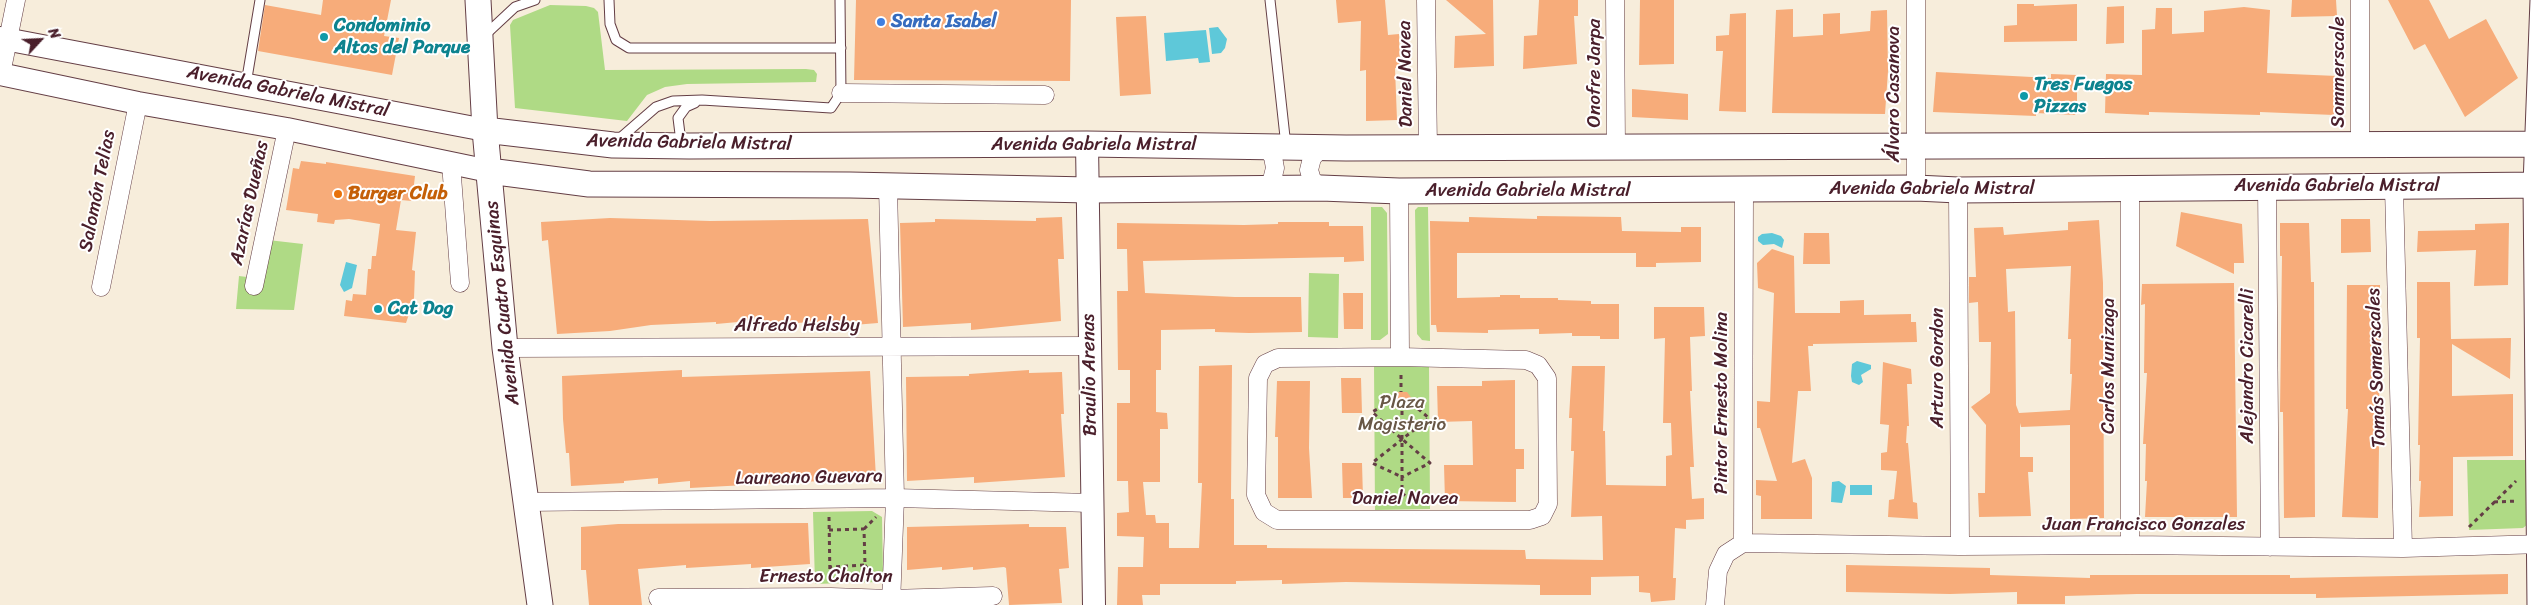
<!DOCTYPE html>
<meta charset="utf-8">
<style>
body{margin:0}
#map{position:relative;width:2544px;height:605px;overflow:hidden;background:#f7eddb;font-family:Sriracha,sans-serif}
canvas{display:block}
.north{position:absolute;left:15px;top:15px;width:50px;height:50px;-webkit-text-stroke:4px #fff;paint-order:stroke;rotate:65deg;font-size:14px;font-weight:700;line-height:20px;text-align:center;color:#4a1f2b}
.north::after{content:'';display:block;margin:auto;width:18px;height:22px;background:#4a1f2b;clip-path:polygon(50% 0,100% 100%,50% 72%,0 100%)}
</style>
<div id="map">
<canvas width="2544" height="605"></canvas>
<div class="north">N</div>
</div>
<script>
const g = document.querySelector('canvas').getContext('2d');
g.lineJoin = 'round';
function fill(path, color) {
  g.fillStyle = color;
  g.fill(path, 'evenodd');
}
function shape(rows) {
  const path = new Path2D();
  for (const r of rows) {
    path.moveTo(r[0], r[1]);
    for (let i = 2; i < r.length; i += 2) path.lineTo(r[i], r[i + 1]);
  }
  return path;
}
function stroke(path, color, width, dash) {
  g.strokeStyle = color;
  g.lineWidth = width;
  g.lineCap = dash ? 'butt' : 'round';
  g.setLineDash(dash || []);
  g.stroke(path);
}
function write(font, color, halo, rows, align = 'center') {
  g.font = font + ' Sriracha,sans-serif';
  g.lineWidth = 4;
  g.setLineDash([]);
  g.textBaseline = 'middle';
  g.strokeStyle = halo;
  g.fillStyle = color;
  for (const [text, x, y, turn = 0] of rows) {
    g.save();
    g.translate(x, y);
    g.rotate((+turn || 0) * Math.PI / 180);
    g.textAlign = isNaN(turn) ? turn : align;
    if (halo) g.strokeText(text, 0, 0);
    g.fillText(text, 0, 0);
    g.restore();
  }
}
fill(shape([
 [550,5,586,6,594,8,598,12,605,70,806,69,814,70,817,74,816,82,687,84,665,87,647,95,627,121,515,108,510,25,513,20],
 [1371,207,1382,207,1387,213,1388,334,1380,340,1371,340],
 [1418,207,1428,207,1430,341,1422,340,1417,334,1415,210],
 [268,240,303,244,294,310,236,309,239,276,263,279],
 [1309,273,1339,274,1338,338,1308,337],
 [1374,365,1429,365,1430,509,1375,510],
 [2467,460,2529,460,2528,524,2523,528,2469,530],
 [872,511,882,517,883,572,877,582,815,584,813,512]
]), '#afda85');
fill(shape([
 [1218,27,1227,39,1225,48,1221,53,1212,54,1209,28],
 [1206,30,1210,62,1199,63,1198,58,1166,61,1164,33],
 [1772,233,1781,236,1784,240,1782,248,1774,244,1763,245,1758,241,1758,237,1762,234],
 [346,262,357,265,352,288,344,292,340,285],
 [1857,361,1871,365,1871,369,1861,375,1863,382,1859,385,1852,382,1851,376,1852,364],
 [1839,481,1846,486,1842,503,1831,502,1832,482],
 [1850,485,1872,485,1872,495,1850,495]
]), '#5ec8d9');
fill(shape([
 [323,0,391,0,384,36,399,38,392,75,258,51,265,5,321,15],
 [856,0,1071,0,1070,81,854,80],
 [1336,0,1385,0,1388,35,1399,34,1400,67,1395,68,1397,120,1366,121,1366,70,1360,71,1361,21,1338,23],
 [1446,0,1493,0,1494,66,1454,68,1455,36,1486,34],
 [1539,0,1578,0,1578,16,1574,16,1577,64,1523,69,1524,36,1537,35],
 [1640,0,1674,0,1674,64,1639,65],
 [2292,0,2336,0,2337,16,2291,17],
 [2388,0,2429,0,2449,39,2486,19,2518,78,2465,117,2425,44,2414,50],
 [2017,4,2034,4,2034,6,2077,4,2077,41,2004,42,2004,26,2017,25],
 [2124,6,2124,43,2106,44,2107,7],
 [2244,7,2270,10,2267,73,2337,76,2334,115,2260,112,2260,115,2149,112,2149,115,2105,113,2106,74,2142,75,2142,30,2155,29,2156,8,2172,8,2172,34,2204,32,2204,11],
 [1793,9,1793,37,1823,35,1823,14,1840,13,1840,34,1870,31,1871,11,1887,10,1888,71,1885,114,1772,113,1776,10],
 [1746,13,1746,112,1719,111,1723,51,1716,51,1716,36,1729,35,1730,14],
 [1146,16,1151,94,1120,96,1116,17],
 [1936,72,2051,78,2051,74,2077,75,2077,112,2075,115,2036,113,2036,116,1933,112],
 [1632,89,1688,94,1688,120,1632,117],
 [301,161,326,164,326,162,415,176,412,201,401,200,396,230,416,232,412,270,415,271,414,299,406,323,344,316,346,300,352,301,353,294,366,295,368,269,371,269,372,256,376,256,380,224,349,219,335,220,334,224,317,222,318,214,286,210,293,168,299,169],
 [2181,212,2242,224,2244,263,2234,263,2234,274,2176,246],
 [1537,216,1621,217,1622,231,1681,232,1681,227,1701,227,1701,262,1656,263,1656,267,1636,267,1636,253,1457,253,1457,298,1500,297,1500,295,1520,295,1520,298,1558,298,1558,300,1591,301,1591,304,1619,304,1619,339,1600,339,1600,336,1572,336,1572,333,1539,334,1539,329,1488,330,1488,333,1437,332,1436,325,1431,325,1430,221,1469,222,1469,217,1537,219],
 [1062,217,1064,259,1058,259,1061,321,971,330,971,323,903,327,900,223,935,222,935,219,1036,221,1036,218],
 [610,218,710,221,868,219,878,323,817,328,817,322,749,325,749,321,716,324,716,322,651,325,610,331,557,334,548,240,542,241,541,222],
 [2341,219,2370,219,2371,252,2341,253],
 [2099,220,2103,283,2104,518,2070,519,2070,425,2021,427,2020,423,2020,457,2033,457,2033,472,2028,472,2031,516,1979,517,1978,493,1985,493,1986,425,1971,407,1990,393,1991,342,1979,342,1978,302,1969,303,1969,277,1976,277,1974,228,2003,227,2004,235,2068,230,2068,222],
 [2071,266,2068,339,2071,339,2070,374,2072,374,2070,410,2019,413,2016,405,2015,311,2008,312,2006,269],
 [1278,222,1329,222,1329,226,1363,226,1364,261,1344,262,1344,257,1143,261,1145,293,1235,297,1301,297,1302,332,1249,333,1215,332,1215,329,1161,330,1161,370,1156,370,1156,412,1167,413,1168,429,1160,429,1160,482,1143,482,1146,515,1155,515,1156,523,1169,523,1169,548,1199,548,1202,483,1198,483,1199,366,1232,365,1231,499,1234,499,1234,545,1267,545,1267,548,1525,550,1526,559,1603,560,1602,516,1571,517,1574,451,1571,451,1572,418,1569,418,1572,366,1605,366,1603,431,1605,431,1606,485,1666,486,1666,456,1672,455,1671,423,1663,423,1665,338,1654,339,1654,307,1704,307,1705,336,1690,337,1692,391,1690,391,1694,467,1690,467,1692,499,1704,498,1704,519,1686,520,1686,529,1675,528,1673,578,1676,578,1675,600,1651,602,1650,593,1639,592,1639,576,1591,577,1591,595,1540,595,1540,585,1346,582,1282,584,1282,580,1236,581,1236,584,1160,584,1160,595,1142,595,1143,605,1117,605,1118,567,1143,567,1144,537,1117,536,1117,513,1129,512,1128,481,1117,481,1117,403,1130,403,1130,370,1118,370,1117,291,1128,291,1127,249,1117,249,1117,223,1244,225,1278,224],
 [2280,223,2309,223,2311,282,2314,282,2315,517,2284,518,2283,412,2280,412,2282,256,2280,256],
 [2509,223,2508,285,2474,286,2476,250,2417,252,2418,231,2475,230,2475,224],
 [1804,233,1829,233,1830,264,1803,264],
 [1772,249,1794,256,1795,313,1840,313,1840,301,1864,300,1864,315,1911,314,1911,322,1916,322,1917,342,1813,344,1813,346,1808,346,1811,391,1798,391,1792,463,1805,459,1812,478,1812,519,1761,519,1761,496,1756,495,1756,480,1777,481,1760,428,1757,428,1757,401,1770,402,1774,293,1758,288,1757,263],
 [2417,282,2450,282,2451,339,2511,338,2510,379,2452,344,2452,396,2513,394,2513,456,2453,457,2453,516,2419,517,2421,481,2419,481,2420,445,2418,445,2420,338,2417,338],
 [2234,283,2237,517,2145,517,2147,481,2145,481,2146,444,2143,444,2147,373,2144,373,2145,304,2141,305,2142,284],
 [2347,285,2380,285,2379,426,2381,426,2381,446,2379,446,2378,518,2342,517,2348,409,2346,409],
 [1343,293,1363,293,1363,329,1344,329],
 [1883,362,1911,369,1912,384,1907,384,1909,426,1907,426,1906,443,1908,443,1913,502,1917,503,1918,519,1888,517,1889,500,1894,499,1897,471,1881,470,1881,453,1887,452,1889,425,1880,424],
 [682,370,682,377,870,371,876,478,690,488,690,481,658,484,658,478,624,481,624,483,571,486,569,453,566,453,563,419,562,376],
 [1029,370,1029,373,1062,372,1064,414,1061,414,1065,477,974,483,974,477,907,481,906,377,969,376,969,374],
 [1341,378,1361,378,1362,413,1342,413],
 [1515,380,1515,449,1524,449,1524,469,1516,469,1516,502,1445,501,1444,465,1473,465,1472,421,1438,422,1437,386,1482,386,1482,381],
 [1277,381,1310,381,1309,448,1312,498,1278,498,1278,437,1275,437],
 [1396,392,1407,392,1413,400,1407,407,1396,409,1389,400],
 [1342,463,1362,463,1363,498,1343,498],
 [808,523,810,564,751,568,751,564,686,568,686,565,638,569,642,605,589,605,586,570,581,570,581,527,618,524],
 [1029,524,1029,527,1066,527,1069,568,1059,569,1062,603,1009,605,1006,568,1004,567,973,570,973,567,942,570,942,567,907,570,907,527],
 [1846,565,1990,568,1990,575,2090,578,2090,575,2290,575,2290,578,2508,574,2508,594,2316,598,2316,594,2137,594,2065,596,2065,604,2017,604,2017,592,1950,594,1846,592]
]), '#f7ac7a');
const service = shape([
 [609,0,610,24,616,40,629,48,841,48],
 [1270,0,1286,146],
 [485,35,515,7,535,0],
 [246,84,260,0],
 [618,140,656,107,673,101,702,100,831,108,841,93,840,0],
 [686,142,680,134,678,118,686,107,695,103]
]);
const minor = shape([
 [1426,0,1428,148],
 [1615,0,1616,146],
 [2360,0,2360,145],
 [1,74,16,0],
 [841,93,1045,95],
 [451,163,460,283],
 [888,186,895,498,891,605],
 [2267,186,2270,547],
 [2394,187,2403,548],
 [1265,188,1272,180,1275,168,1273,157,1267,147],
 [1321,188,1312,180,1309,170,1312,158,1321,148],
 [1916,188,1916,0],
 [2130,188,2130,545],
 [1958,190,1960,546],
 [1399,191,1400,357],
 [254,286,287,129],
 [101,287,138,103],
 [505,348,1089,346],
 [1400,357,1526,360,1538,365,1547,378,1548,504,1542,516,1530,520,1277,520,1264,512,1256,495,1258,378,1265,364,1278,358,1400,357],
 [526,502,895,498,1092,503],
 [1743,543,1960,546,2130,545,2403,548,2544,544],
 [658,598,831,597,890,599,993,596],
 [1715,605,1718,571,1726,554,1743,543,1744,190]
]);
const tertiary = shape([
 [0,38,485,130],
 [0,74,138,103,287,129,489,171],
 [1087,144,1094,605]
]);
const secondary = shape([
 [478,0,485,130,505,348,540,605],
 [485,130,613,145,689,146,1087,144,1346,148,2544,144],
 [489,171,589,184,850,185,1089,190,1321,188,1399,191,1916,188,1958,190,2544,185],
 [2540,605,2536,185,2543,0]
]);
stroke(service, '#643e45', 11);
stroke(minor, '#643e45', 19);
stroke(tertiary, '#643e45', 24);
stroke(secondary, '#643e45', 27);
stroke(shape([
 [1401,375,1401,392],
 [1391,402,1372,412,1402,439,1430,463,1402,477,1402,408],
 [1411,501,1402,493,1402,477,1372,463,1429,418,1411,403],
 [1393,502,1402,493],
 [2494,502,2518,501],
 [829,517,830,580],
 [2469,527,2516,481],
 [864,529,876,517],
 [829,530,864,529,865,565,830,567],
 [865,565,873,577]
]), '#643e45', 3, [4, 4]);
stroke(service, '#fff', 9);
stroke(minor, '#fff', 18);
stroke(tertiary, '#fff', 22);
stroke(secondary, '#fff', 25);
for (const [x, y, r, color] of [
 [881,22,5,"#3f7fe0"],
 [324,37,5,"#0f9aa8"],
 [2024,96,5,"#0f9aa8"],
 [338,194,5,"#e8710a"],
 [378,309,5,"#0f9aa8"]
]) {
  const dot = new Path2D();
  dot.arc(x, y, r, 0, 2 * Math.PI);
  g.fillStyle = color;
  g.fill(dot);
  stroke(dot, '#fff', 2);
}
write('bold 19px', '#366cbe', '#fff', [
 ["Santa Isabel",891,22]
], 'left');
write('bold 19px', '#0d838f', '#fff', [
 ["Condominio",334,26],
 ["Altos del Parque",334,48],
 ["Tres Fuegos",2034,85],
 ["Pizzas",2034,107],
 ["Cat Dog",388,309]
], 'left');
write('19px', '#4a1f2b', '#fff', [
 ["Sommerscale",2339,72,-90],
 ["Onofre Jarpa",1595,73,-90],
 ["Daniel Navea",1406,74,-91],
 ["Avenida Gabriela Mistral",288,92,11],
 ["Álvaro Casanova",1894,94,-90],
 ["Avenida Gabriela Mistral",689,143,1],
 ["Avenida Gabriela Mistral",1094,145],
 ["Avenida Gabriela Mistral",2337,186],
 ["Avenida Gabriela Mistral",1932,189],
 ["Salomón Telias",98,191,-79],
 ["Avenida Gabriela Mistral",1528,191],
 ["Azarías Dueñas",250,203,-78],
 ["Avenida Cuatro Esquinas",503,303,-96],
 ["Alfredo Helsby",797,326],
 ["Carlos Munizaga",2109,366,-90],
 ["Alejandro Cicarelli",2248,366,-90],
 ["Arturo Gordon",1938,368,-90],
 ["Tomás Somerscales",2377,368,-92],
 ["Braulio Arenas",1090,375,-91],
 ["Pintor Ernesto Molina",1722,403,-90],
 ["Laureano Guevara",809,478,-1],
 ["Daniel Navea",1405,499],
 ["Juan Francisco Gonzales",2144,525],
 ["Ernesto Chalton",826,577]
]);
write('bold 19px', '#c56008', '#fff', [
 ["Burger Club",348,194]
], 'left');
write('19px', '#685746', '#fff', [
 ["Plaza",1402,403],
 ["Magisterio",1402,425]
]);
</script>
